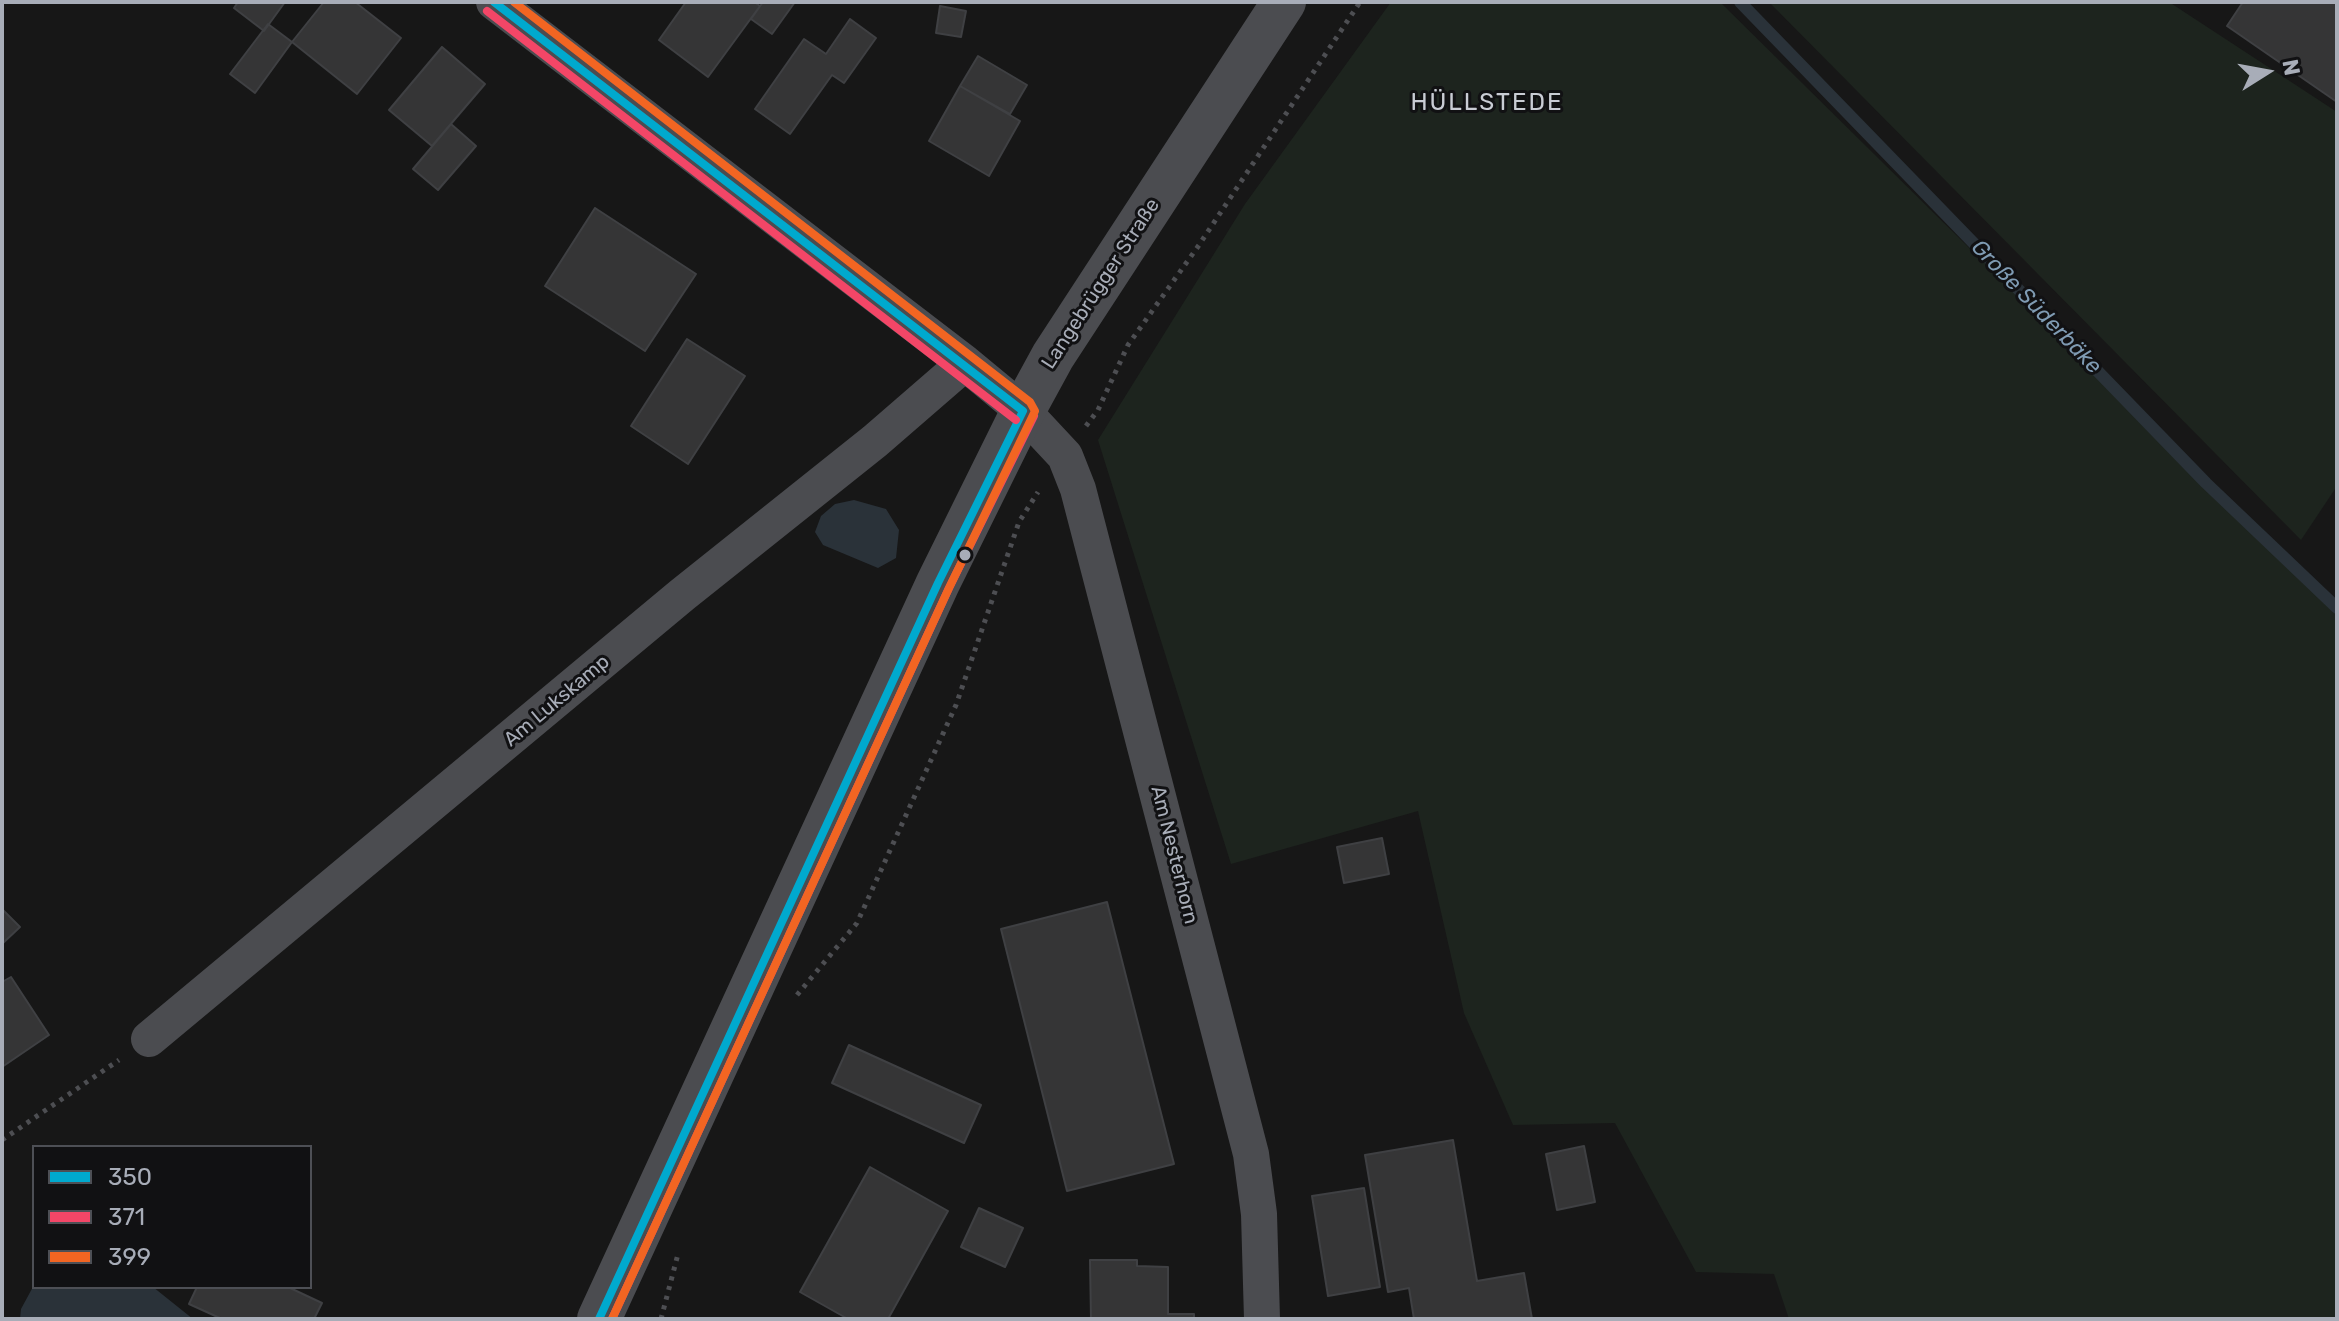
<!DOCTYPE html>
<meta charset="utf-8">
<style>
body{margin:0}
#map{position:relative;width:2339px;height:1321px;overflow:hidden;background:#171717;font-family:Rubik,sans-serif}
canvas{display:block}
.frame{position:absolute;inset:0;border:4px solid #a8adb8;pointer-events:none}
.legend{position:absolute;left:32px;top:1145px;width:280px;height:144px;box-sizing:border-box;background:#111113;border:2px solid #4d4f55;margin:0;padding:10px 14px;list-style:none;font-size:24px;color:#a8adb8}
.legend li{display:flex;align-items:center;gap:16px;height:40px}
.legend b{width:40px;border:2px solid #4d4f55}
.north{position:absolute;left:2227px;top:32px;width:80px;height:80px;-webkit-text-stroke:6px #111113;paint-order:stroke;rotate:79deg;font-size:22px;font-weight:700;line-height:32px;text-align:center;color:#a8adb8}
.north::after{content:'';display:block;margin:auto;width:28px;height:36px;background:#a8adb8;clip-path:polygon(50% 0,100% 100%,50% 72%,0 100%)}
</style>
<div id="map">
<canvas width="2339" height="1321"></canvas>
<div class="frame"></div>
<ul class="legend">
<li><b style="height:10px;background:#00a9ce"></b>350</li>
<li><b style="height:10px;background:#f34667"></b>371</li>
<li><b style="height:10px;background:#f26522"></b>399</li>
</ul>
<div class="north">N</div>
</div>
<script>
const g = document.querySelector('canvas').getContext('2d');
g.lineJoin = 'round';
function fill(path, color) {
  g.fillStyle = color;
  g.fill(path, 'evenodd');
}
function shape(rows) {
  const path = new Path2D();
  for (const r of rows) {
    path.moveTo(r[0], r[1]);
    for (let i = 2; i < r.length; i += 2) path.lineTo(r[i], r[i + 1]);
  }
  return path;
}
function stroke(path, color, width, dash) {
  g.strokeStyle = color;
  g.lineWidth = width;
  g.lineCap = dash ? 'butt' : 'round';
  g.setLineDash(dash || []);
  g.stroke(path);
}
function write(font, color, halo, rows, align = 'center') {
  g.font = font + ' Rubik,sans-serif';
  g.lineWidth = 6;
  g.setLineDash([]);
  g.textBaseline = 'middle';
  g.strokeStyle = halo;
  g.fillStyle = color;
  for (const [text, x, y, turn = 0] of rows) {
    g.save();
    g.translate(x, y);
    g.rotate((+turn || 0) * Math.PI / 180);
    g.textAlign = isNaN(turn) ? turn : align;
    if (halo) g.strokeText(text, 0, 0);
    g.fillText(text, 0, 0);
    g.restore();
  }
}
fill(shape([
 [1391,2,1720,2,2337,611,2337,1319,1789,1319,1774,1274,1696,1272,1615,1123,1513,1125,1464,1013,1418,811,1231,864,1098,440,1245,204],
 [1769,2,2169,2,2337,112,2337,486,2301,540]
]), '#1d241e');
fill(shape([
 [854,500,886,509,899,530,896,558,878,568,823,545,815,532,821,516,835,504],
 [34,1285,34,1287,153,1287,193,1319,20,1319,21,1309]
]), '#2a3239');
stroke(shape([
 [1740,2,2206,483,2337,608]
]), '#2a3239', 12);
const building = shape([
 [238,2,285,2,264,31,234,8,238,2],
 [324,2,355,2,401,38,357,94,292,42,324,2],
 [686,2,754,2,760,6,708,77,659,40,686,2],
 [763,2,795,2,772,34,751,19,763,2],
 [2243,2,2337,2,2337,102,2227,26,2243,2],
 [940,6,966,11,961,37,936,33,940,6],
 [850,19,876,38,844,83,832,75,790,134,755,109,804,39,826,54,850,19],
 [268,24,292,42,255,93,230,74,268,24],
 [442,47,485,84,432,146,389,110,442,47],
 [978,56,1027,85,1010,114,960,86,978,56],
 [960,86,1020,121,989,176,929,141,960,86],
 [451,124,476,146,438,190,413,169,451,124],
 [595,208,696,274,645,351,545,286,595,208],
 [687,339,745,376,688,464,631,426,687,339],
 [1382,838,1389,874,1344,883,1337,847,1382,838],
 [1107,902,1174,1164,1067,1191,1001,929,1107,902],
 [2,909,20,927,2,944,2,909],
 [11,977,49,1035,2,1067,2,982,11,977],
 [849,1045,981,1105,964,1143,832,1083,849,1045],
 [1453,1140,1477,1281,1524,1273,1532,1319,1414,1319,1409,1288,1388,1292,1365,1155,1453,1140],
 [1584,1146,1595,1202,1557,1210,1546,1154,1584,1146],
 [870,1167,948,1211,888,1319,848,1319,800,1292,870,1167],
 [1364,1188,1380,1287,1328,1296,1312,1196,1364,1188],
 [979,1208,1023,1228,1005,1267,961,1247,979,1208],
 [1090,1260,1137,1260,1137,1266,1168,1267,1168,1314,1194,1314,1194,1319,1091,1319,1090,1260],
 [197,1287,288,1287,322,1303,314,1319,222,1319,189,1304,197,1287]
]);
fill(building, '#353536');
stroke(building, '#3f4043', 2);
stroke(shape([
 [1086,426,1098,410,1128,345,1199,245,1360,2],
 [797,995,857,923,956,705,1019,522,1038,492],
 [2,1140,119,1060],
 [661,1319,678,1254]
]), '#4d4e52', 5, [4, 6]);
stroke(shape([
 [494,2,965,363,1023,411,1065,456,1078,489,1251,1154,1259,1214,1262,1319],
 [149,1039,682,595,875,441,965,363]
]), '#4b4c50', 36);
stroke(shape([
 [599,1319,938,583,1023,411,1053,356,1284,2]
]), '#4b4c50', 44);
stroke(shape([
 [494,2,1023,411],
 [599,1319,938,583,1023,411]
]), '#00a9ce', 8);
stroke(shape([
 [487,11,1016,420],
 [612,1319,949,588,1034,416]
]), '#f34667', 8);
stroke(shape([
 [514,2,1030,402,1035,411,949,588,612,1319]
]), '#f26522', 8);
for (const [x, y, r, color] of [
 [965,555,7,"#a8adb8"]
]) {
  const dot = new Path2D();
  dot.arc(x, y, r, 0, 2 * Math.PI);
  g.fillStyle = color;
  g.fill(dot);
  stroke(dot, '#111113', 3);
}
write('20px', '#a8adb8', '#111113', [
 ["Langebrügger Straße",1101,284,-57],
 ["Am Lukskamp",557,701,-40],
 ["Am Nesterhorn",1174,855,76]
]);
write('italic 22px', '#7f9bb3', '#111113', [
 ["Große Süderbäke",2036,307,46]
]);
g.letterSpacing = '2px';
write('24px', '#c9ccd4', '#111113', [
 ["HÜLLSTEDE",1487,103]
]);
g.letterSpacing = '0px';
</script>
